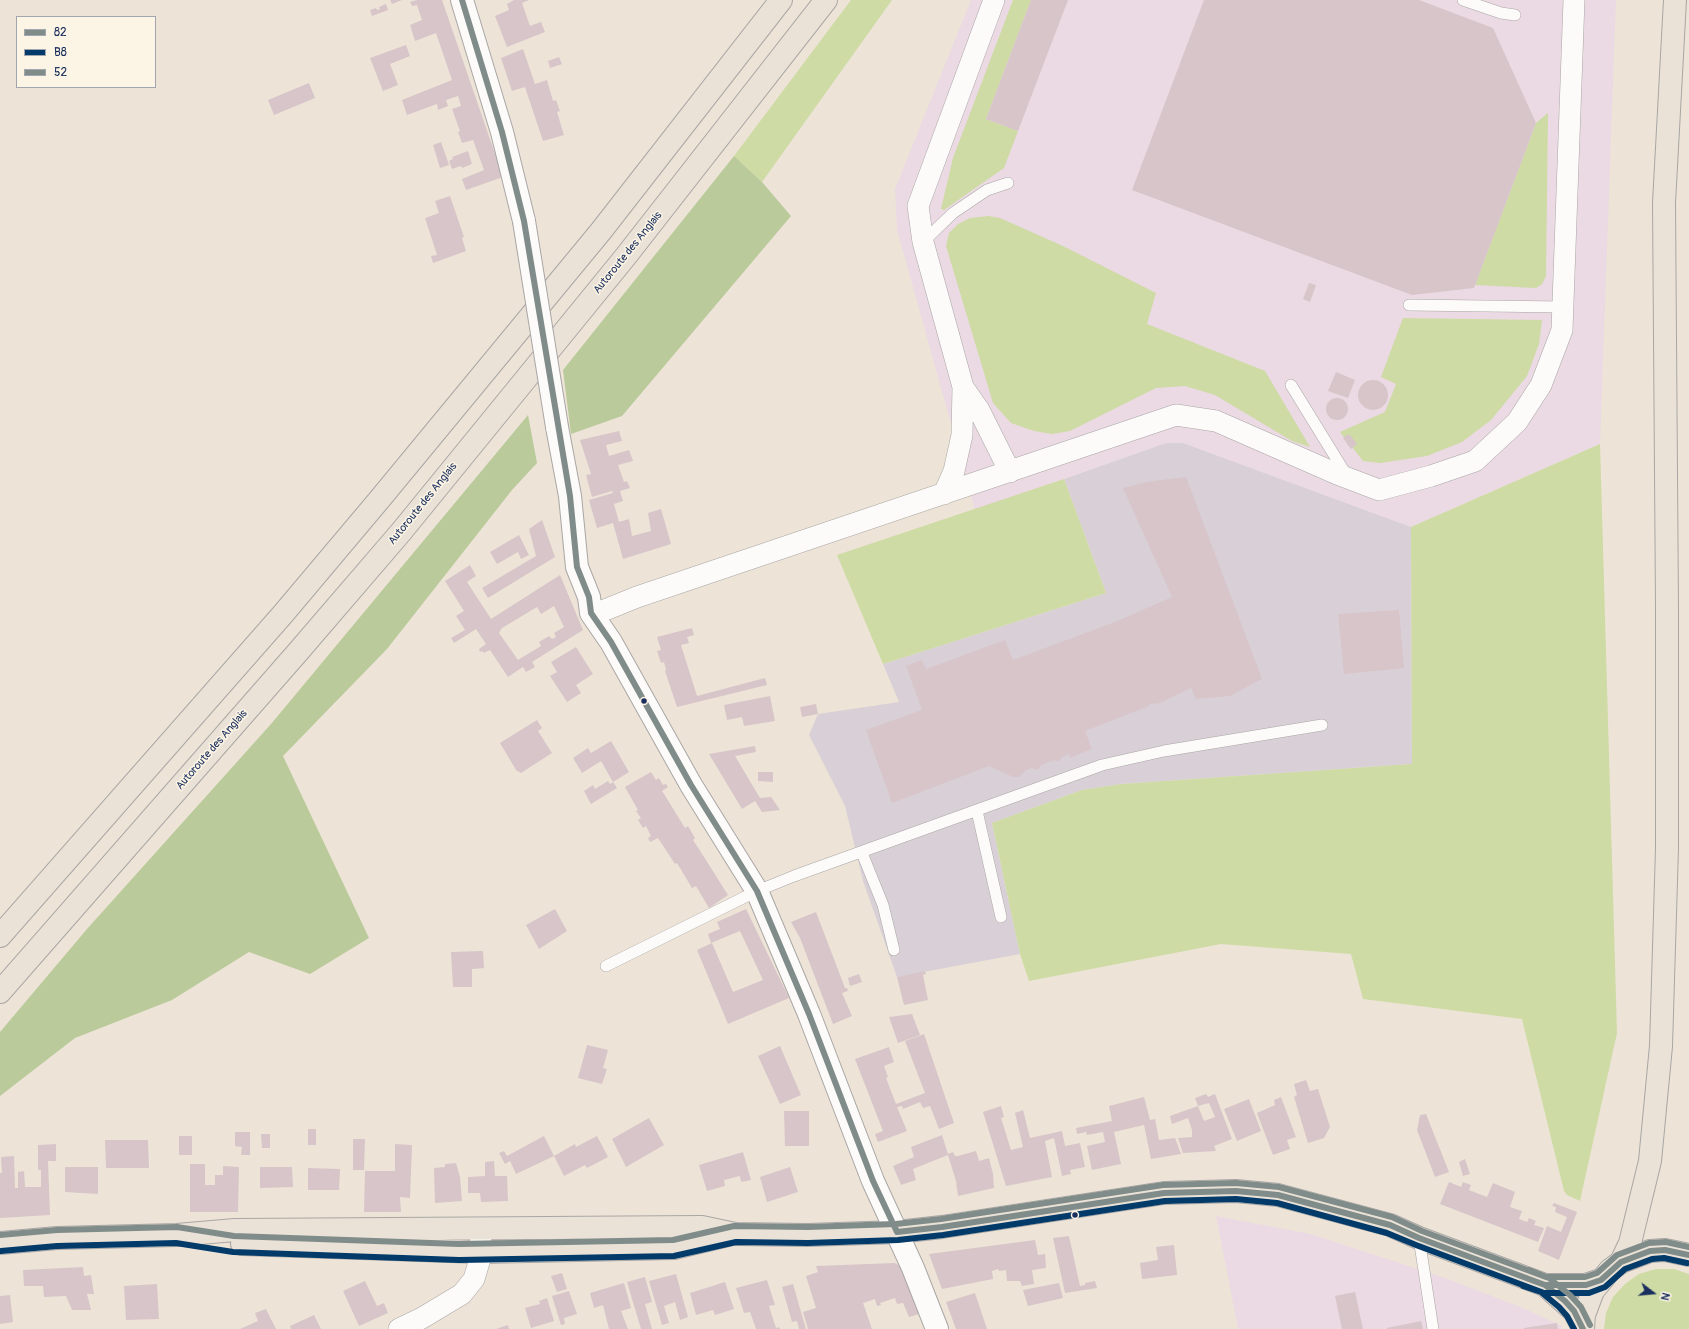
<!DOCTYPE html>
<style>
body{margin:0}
#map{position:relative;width:1689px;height:1329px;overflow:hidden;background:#ede4d7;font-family:Pangolin,sans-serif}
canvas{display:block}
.legend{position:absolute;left:16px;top:16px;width:140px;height:72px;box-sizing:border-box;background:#fcf5e5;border:1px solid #a2a6af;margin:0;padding:5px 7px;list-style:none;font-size:12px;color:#1b2f5e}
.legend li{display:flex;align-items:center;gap:8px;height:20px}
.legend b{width:20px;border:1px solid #a2a6af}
.north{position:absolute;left:1633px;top:1273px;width:40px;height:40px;-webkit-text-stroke:3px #fcf5e5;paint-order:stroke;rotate:106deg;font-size:11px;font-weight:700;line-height:16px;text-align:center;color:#1b2f5e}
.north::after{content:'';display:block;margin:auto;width:14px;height:18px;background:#1b2f5e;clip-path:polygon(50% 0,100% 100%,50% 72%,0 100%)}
</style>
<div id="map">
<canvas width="1689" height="1329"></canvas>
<ul class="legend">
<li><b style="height:5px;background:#808c89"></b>82</li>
<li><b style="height:5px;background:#023a6a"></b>B8</li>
<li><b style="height:5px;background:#808c89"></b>52</li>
</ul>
<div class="north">N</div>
</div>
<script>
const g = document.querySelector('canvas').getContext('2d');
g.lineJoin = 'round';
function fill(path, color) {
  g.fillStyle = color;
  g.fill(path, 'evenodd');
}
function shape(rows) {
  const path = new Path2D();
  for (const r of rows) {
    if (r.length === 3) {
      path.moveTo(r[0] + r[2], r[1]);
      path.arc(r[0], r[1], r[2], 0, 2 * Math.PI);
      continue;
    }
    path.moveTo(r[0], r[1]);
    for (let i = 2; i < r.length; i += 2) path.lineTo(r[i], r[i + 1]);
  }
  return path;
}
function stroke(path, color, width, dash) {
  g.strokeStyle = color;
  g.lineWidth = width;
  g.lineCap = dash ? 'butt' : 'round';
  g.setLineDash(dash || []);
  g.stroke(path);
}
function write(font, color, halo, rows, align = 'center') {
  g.font = font + ' Pangolin,sans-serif';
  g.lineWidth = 3;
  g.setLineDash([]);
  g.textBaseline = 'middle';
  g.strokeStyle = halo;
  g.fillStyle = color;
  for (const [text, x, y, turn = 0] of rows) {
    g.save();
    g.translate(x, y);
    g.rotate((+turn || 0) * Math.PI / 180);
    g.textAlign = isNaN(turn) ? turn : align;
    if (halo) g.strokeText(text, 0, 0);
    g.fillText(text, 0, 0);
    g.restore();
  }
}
fill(shape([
 [971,0,1616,0,1600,444,1411,527,1183,443,1166,443,975,510,897,230,895,189],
 [1216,1216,1311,1234,1448,1279,1523,1308,1562,1326,1562,1329,1238,1329]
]), '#ebdae3');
fill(shape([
 [1166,443,1183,443,1411,527,1412,764,1122,784,1082,790,992,823,1020,954,897,977,863,881,845,806,809,735,818,714,899,702,883,664,1106,593,1064,479]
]), '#d9d0d7');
fill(shape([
 [851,0,892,0,762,182,734,156],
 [1013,0,1031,0,986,119,1018,131,1004,168,944,210,941,209,953,158],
 [1548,113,1546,276,1542,284,1536,288,1475,285,1536,123],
 [988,216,1000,218,1063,246,1156,293,1147,324,1265,371,1310,447,1292,441,1215,395,1185,386,1156,388,1070,431,1052,434,1034,431,1011,423,993,403,946,246,949,233,958,224,970,218],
 [1403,318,1542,320,1539,344,1527,376,1491,420,1462,442,1427,456,1380,463,1363,461,1340,432,1385,412,1396,384,1381,377],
 [1600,444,1617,1033,1580,1201,1567,1195,1564,1191,1522,1019,1363,999,1351,954,1221,944,1029,981,1020,954,992,823,1082,790,1122,784,1412,764,1411,527],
 [1064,479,1106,593,883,664,837,555],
 [1656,1269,1674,1269,1689,1274,1689,1329,1604,1329,1606,1313,1613,1297,1625,1284,1639,1274]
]), '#cedba4');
fill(shape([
 [734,156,762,182,791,216,622,416,571,434,563,370],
 [528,415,537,463,512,490,387,649,283,756,369,938,310,974,249,952,172,1000,75,1038,0,1096,0,1032,87,929,271,724]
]), '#baca9b');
fill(shape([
 [390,0,402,0,392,4],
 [417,0,442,0,503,177,466,190,462,179,484,170,473,140,462,143,458,132,460,131,452,109,461,106,458,96,446,100,448,106,438,110,437,104,407,115,402,100,452,80,436,33,415,41,410,25,422,20,417,5,412,6,410,2],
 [514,0,529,0,522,3,530,26,541,22,545,32,507,47,495,16,509,10,507,4],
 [1031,0,1068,0,1018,131,986,119],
 [1204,0,1419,0,1493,28,1536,123,1474,288,1412,295,1132,190],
 [386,4,388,10,372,16,370,10,376,8,377,10,380,9,379,7],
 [406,45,410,56,390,64,398,85,383,91,370,58],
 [523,49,535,84,547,80,553,101,556,100,560,111,557,112,564,135,543,141,525,87,512,91,501,58],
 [559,57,562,64,550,68,548,61],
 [309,83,315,98,274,115,268,100],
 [441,142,449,165,440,168,433,145],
 [468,151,472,164,462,168,461,166,452,169,449,161,453,159,452,157],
 [450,196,464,237,462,238,466,251,433,263,431,256,437,255,425,218,439,213,435,201],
 [1309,283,1316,285,1310,302,1303,299],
 [1336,372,1355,380,1348,398,1328,391],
 [1373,395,15],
 [1337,409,11],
 [619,431,622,441,606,445,609,456,629,450,633,461,618,465,624,482,627,481,630,488,620,491,623,501,614,504,619,522,629,519,632,536,651,531,648,513,661,509,671,544,623,559,613,523,597,528,589,500,613,493,612,491,592,497,586,475,591,474,580,440],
 [1349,434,1357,444,1351,449,1343,438],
 [1186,477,1262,679,1230,696,1196,699,1191,688,1160,703,1149,704,1149,706,1085,731,1092,749,1070,758,1069,754,1062,757,1059,762,1054,760,1041,765,1038,770,1032,768,1026,770,1019,777,1013,777,989,766,892,803,866,730,922,710,906,666,922,660,926,669,1005,640,1013,660,1115,622,1172,597,1123,488,1146,482],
 [542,520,555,557,488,598,482,588,536,556,529,529],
 [519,535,529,555,521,559,518,552,497,564,490,552],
 [470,565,476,576,467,582,491,619,560,575,583,630,532,662,535,667,526,672,523,667,508,677,490,650,484,653,482,651,480,652,479,649,486,644,476,629,454,643,451,638,465,630,456,616,464,611,445,581],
 [554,606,564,627,554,633,556,637,552,639,549,636,539,642,541,646,518,660,499,633,502,628,537,607,541,614],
 [1399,610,1404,668,1344,674,1338,614],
 [692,628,694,635,687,637,689,643,681,645,697,696,765,678,767,685,677,707,665,671,666,670,664,662,661,663,657,651,661,650,657,637],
 [576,647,593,674,576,685,581,693,567,702,550,676,557,672,551,662],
 [770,696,775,721,744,726,742,717,727,720,724,705],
 [816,704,818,714,802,717,800,707],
 [537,720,542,728,538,731,552,753,521,773,516,770,500,743],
 [611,741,629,772,613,782,601,761,582,773,573,758,588,748,591,753],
 [755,746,756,752,735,756,760,798,771,797,780,810,762,812,755,801,742,809,709,754],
 [651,772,656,780,659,778,663,785,666,784,668,787,662,791,664,794,685,828,688,826,695,838,693,840,699,849,728,895,709,908,696,886,692,888,677,863,675,864,658,838,650,842,648,838,651,836,646,826,643,828,638,820,641,818,636,811,638,810,625,787],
 [758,772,773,772,773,782,758,781],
 [608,781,610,784,613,782,617,788,591,804,584,791,593,785,595,789],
 [555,909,567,931,539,949,526,925],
 [746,909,789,998,728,1024,697,950,712,943,733,992,763,980,740,931,711,943,708,934,720,929,717,922],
 [816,912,845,988,847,988,848,991,842,993,852,1016,833,1024,800,938,791,922],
 [483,951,484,968,472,969,472,987,453,987,451,952],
 [925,971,926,974,923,975,928,1000,904,1005,897,977],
 [859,974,862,982,850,986,848,978],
 [912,1014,920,1035,898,1043,889,1017],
 [924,1034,954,1123,939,1129,930,1106,923,1108,920,1102,903,1109,902,1106,897,1107,907,1131,878,1142,875,1134,883,1131,855,1059,889,1047,894,1062,884,1066,888,1077,886,1078,896,1104,925,1093,905,1041],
 [587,1045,608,1050,603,1068,607,1069,602,1084,578,1078],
 [780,1046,801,1095,780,1104,758,1056],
 [1306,1080,1310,1091,1318,1089,1330,1127,1324,1138,1308,1143,1294,1097,1297,1095,1294,1084],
 [1206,1094,1208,1097,1215,1094,1232,1139,1214,1146,1216,1151,1183,1153,1178,1138,1192,1137,1192,1130,1188,1118,1172,1124,1170,1116,1198,1106,1204,1121,1215,1117,1209,1103,1198,1106,1195,1098],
 [1144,1097,1150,1120,1155,1119,1159,1140,1175,1138,1181,1154,1151,1159,1144,1125,1114,1132,1121,1164,1092,1170,1087,1146,1105,1142,1103,1132,1087,1135,1086,1132,1077,1134,1076,1128,1112,1121,1109,1106],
 [1281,1097,1296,1137,1287,1140,1290,1149,1273,1155,1257,1113,1275,1105,1274,1100],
 [1249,1099,1261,1131,1237,1141,1224,1109],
 [1001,1106,1004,1117,1001,1118,1011,1150,1023,1147,1015,1113,1023,1110,1030,1138,1062,1131,1065,1146,1080,1143,1085,1167,1070,1170,1071,1174,1062,1176,1054,1138,1045,1141,1052,1177,1006,1186,983,1112],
 [784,1111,809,1111,809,1146,785,1146],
 [1426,1114,1449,1172,1435,1177,1417,1130,1420,1115],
 [649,1118,664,1145,626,1167,612,1139],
 [308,1129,316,1129,316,1145,308,1145],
 [235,1132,250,1132,250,1155,241,1155,242,1147,235,1146],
 [261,1134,270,1134,270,1148,262,1148],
 [942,1135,948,1154,953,1152,955,1156,958,1156,976,1151,979,1161,989,1158,993,1174,994,1188,958,1196,956,1181,948,1155,913,1169,916,1180,901,1185,893,1166,914,1157,911,1147],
 [179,1136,192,1136,192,1155,179,1155],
 [544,1136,554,1156,516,1174,510,1161,505,1164,499,1153,504,1151,507,1156],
 [597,1136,608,1157,587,1168,585,1165,564,1176,554,1156,575,1144,576,1147],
 [353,1139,365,1139,364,1170,353,1170],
 [105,1140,148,1140,149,1168,106,1168],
 [56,1144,56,1161,48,1161,50,1215,0,1218,0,1173,2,1173,1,1157,14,1156,15,1188,18,1188,18,1172,24,1171,25,1187,41,1187,41,1170,38,1170,38,1145],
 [395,1144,412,1145,410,1198,400,1197,401,1212,364,1212,365,1171,395,1171],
 [743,1152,751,1180,741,1182,740,1176,724,1180,725,1186,707,1191,699,1165],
 [1465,1159,1470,1174,1463,1176,1459,1162],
 [494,1161,495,1176,507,1176,508,1201,481,1202,480,1193,468,1193,468,1177,485,1176,485,1162],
 [456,1163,460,1177,462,1201,435,1203,434,1168,445,1167,445,1164],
 [190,1164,205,1164,205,1185,215,1185,215,1175,223,1175,223,1166,239,1167,238,1212,190,1212],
 [65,1167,98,1167,98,1194,65,1192],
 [260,1167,292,1167,293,1187,260,1188],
 [790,1167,798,1192,767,1202,760,1177],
 [308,1168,340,1169,339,1190,308,1190],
 [1449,1182,1461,1187,1463,1182,1471,1185,1469,1190,1487,1197,1493,1183,1515,1192,1510,1207,1522,1211,1519,1219,1527,1222,1529,1218,1536,1221,1534,1225,1544,1228,1538,1242,1440,1204],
 [1554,1203,1577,1212,1559,1260,1538,1251,1547,1226,1561,1232,1567,1217,1555,1212,1556,1207,1552,1206],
 [1069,1236,1080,1286,1085,1285,1085,1283,1095,1281,1097,1288,1065,1293,1053,1238],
 [1035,1240,1038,1255,1045,1254,1046,1268,1032,1270,1034,1284,1022,1286,1020,1281,1007,1281,1006,1270,999,1271,998,1269,992,1271,993,1279,942,1289,929,1254],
 [1174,1245,1177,1275,1142,1279,1140,1263,1158,1260,1156,1247],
 [895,1263,902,1267,919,1314,909,1317,903,1303,897,1304,895,1298,880,1303,881,1305,877,1306,875,1299,863,1303,872,1329,808,1329,803,1312,816,1308,806,1276,818,1272,816,1266],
 [83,1267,84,1276,91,1275,94,1294,87,1294,91,1310,72,1310,66,1296,44,1297,43,1286,24,1286,23,1270],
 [562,1273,567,1289,557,1292,551,1276],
 [676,1274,688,1317,680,1320,675,1302,664,1306,669,1323,662,1325,649,1281],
 [645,1277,652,1302,645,1304,652,1329,641,1329,627,1282],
 [767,1280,775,1305,769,1306,776,1328,779,1327,780,1329,756,1329,750,1312,744,1313,736,1288],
 [365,1281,377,1306,384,1303,388,1313,359,1326,343,1291],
 [725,1282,734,1309,715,1315,713,1310,696,1315,690,1293],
 [624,1283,631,1308,621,1311,628,1329,609,1329,603,1305,594,1308,590,1293],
 [1059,1283,1063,1298,1028,1306,1023,1290],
 [157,1284,159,1319,126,1320,124,1286],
 [793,1284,803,1319,806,1329,799,1329,797,1321,792,1322,782,1287],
 [569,1291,577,1314,564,1318,565,1324,561,1325,552,1296],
 [1355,1292,1363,1329,1342,1329,1335,1296],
 [975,1293,987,1329,956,1329,946,1302],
 [10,1295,13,1322,0,1324,0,1296],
 [547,1298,554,1321,531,1328,525,1308,540,1304,539,1301],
 [266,1309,276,1329,240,1329,258,1321,255,1313],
 [314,1315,321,1329,291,1329,290,1326],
 [1421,1321,1423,1329,1387,1329,1387,1328],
 [1557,1323,1558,1329,1524,1329,1524,1328],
 [508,1325,509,1329,496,1329]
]), '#d7c5c9');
const service = shape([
 [1463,0,1501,13,1515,15],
 [923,242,953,213,987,190,1008,183],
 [1409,305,1563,307],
 [1291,385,1347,476],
 [977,811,1001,917],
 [862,853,883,905,894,950],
 [606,966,757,891,794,876,1102,765,1164,751,1322,725],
 [1419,1238,1433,1329]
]);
const minor = shape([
 [963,387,979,410,1010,472],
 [944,494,954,471,962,435,963,387,923,242,918,206,994,0],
 [591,613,605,610,637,597,1176,415,1216,421,1337,474,1379,490,1431,476,1475,461,1517,422,1541,385,1562,330,1574,0],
 [399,1329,422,1318,462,1294,474,1279,480,1259,481,1229]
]);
const tertiary = shape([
 [462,0,502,132,524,221],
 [557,427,570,496,577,567,589,597,591,613,611,642,691,785,757,891,809,1014,873,1181,913,1268,937,1329]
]);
const primary = shape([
 [0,1243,57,1238,177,1235,235,1230,702,1227,735,1234,808,1235,897,1232,942,1227,1164,1193,1236,1191,1278,1195,1390,1225,1419,1238,1545,1285,1574,1311,1583,1328],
 [242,1244,480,1252,674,1248,728,1235],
 [1545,1285,1586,1285,1601,1280]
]);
const trunk = shape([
 [1621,1262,1630,1243,1650,1161,1661,1046,1667,848,1667,608,1664,203,1675,0],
 [1583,1329,1584,1315,1593,1291,1610,1270,1621,1262,1650,1251,1665,1250,1689,1255]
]);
const motorway = shape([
 [0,936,283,614,379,500,601,231,781,0],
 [0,992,297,653,401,532,626,256,826,0]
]);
stroke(service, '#a9a6a5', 12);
stroke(minor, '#a9a6a5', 22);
stroke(tertiary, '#a9a6a5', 24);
stroke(primary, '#a9a6a5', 24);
stroke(trunk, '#a9a6a5', 24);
stroke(motorway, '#a9a6a5', 24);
stroke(service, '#fcfbf9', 11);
stroke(minor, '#fcfbf9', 21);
stroke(tertiary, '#fcfbf9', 22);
stroke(primary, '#ebe2d7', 22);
stroke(trunk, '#ebe2d7', 22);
stroke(motorway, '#ebe2d7', 22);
const tertiaryBridge = shape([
 [524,221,557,427]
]);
stroke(tertiaryBridge, '#a9a6a5', 24, []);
stroke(tertiaryBridge, '#fcfbf9', 22);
stroke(shape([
 [462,0,502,132,524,221,570,496,577,567,589,597,591,613,611,642,691,785,757,891,809,1014,873,1181,897,1232],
 [897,1232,942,1227,1164,1193,1236,1191,1278,1195,1390,1225,1419,1238,1545,1285,1586,1285,1601,1280,1621,1262,1650,1251,1665,1250,1689,1255],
 [1526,1278,1545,1285,1565,1301,1574,1311,1583,1329]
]), '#808c89', 6);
stroke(shape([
 [1,1251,57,1246,176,1243,233,1252,459,1260,674,1256,736,1242,808,1243,898,1240,943,1235,1165,1201,1236,1199,1277,1203,1387,1233,1416,1245,1544,1293,1589,1293,1605,1287,1625,1269,1652,1259,1664,1258,1687,1263],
 [1523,1286,1541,1292,1559,1307,1567,1316,1574,1329]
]), '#023a6a', 6);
stroke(shape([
 [0,1235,57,1230,177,1227,234,1236,459,1244,673,1240,734,1226,808,1227,896,1224,941,1219,1163,1185,1236,1183,1279,1187,1392,1217,1422,1231,1546,1277,1585,1277,1597,1273,1617,1255,1649,1243,1666,1242,1689,1247],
 [1529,1270,1549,1278,1570,1295,1581,1307,1590,1325]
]), '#808c89', 6);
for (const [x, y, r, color] of [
 [644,701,3.5,"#1b2f5e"],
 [1075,1215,3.5,"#1b2f5e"]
]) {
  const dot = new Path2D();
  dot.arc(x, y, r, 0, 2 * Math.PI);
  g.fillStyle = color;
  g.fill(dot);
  stroke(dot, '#fcf5e5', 1.5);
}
write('11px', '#1b2f5e', '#fcf5e5', [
 ["Autoroute des Anglais",628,253,-51],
 ["Autoroute des Anglais",423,504,-51],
 ["Autoroute des Anglais",212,750,-49]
]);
</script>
